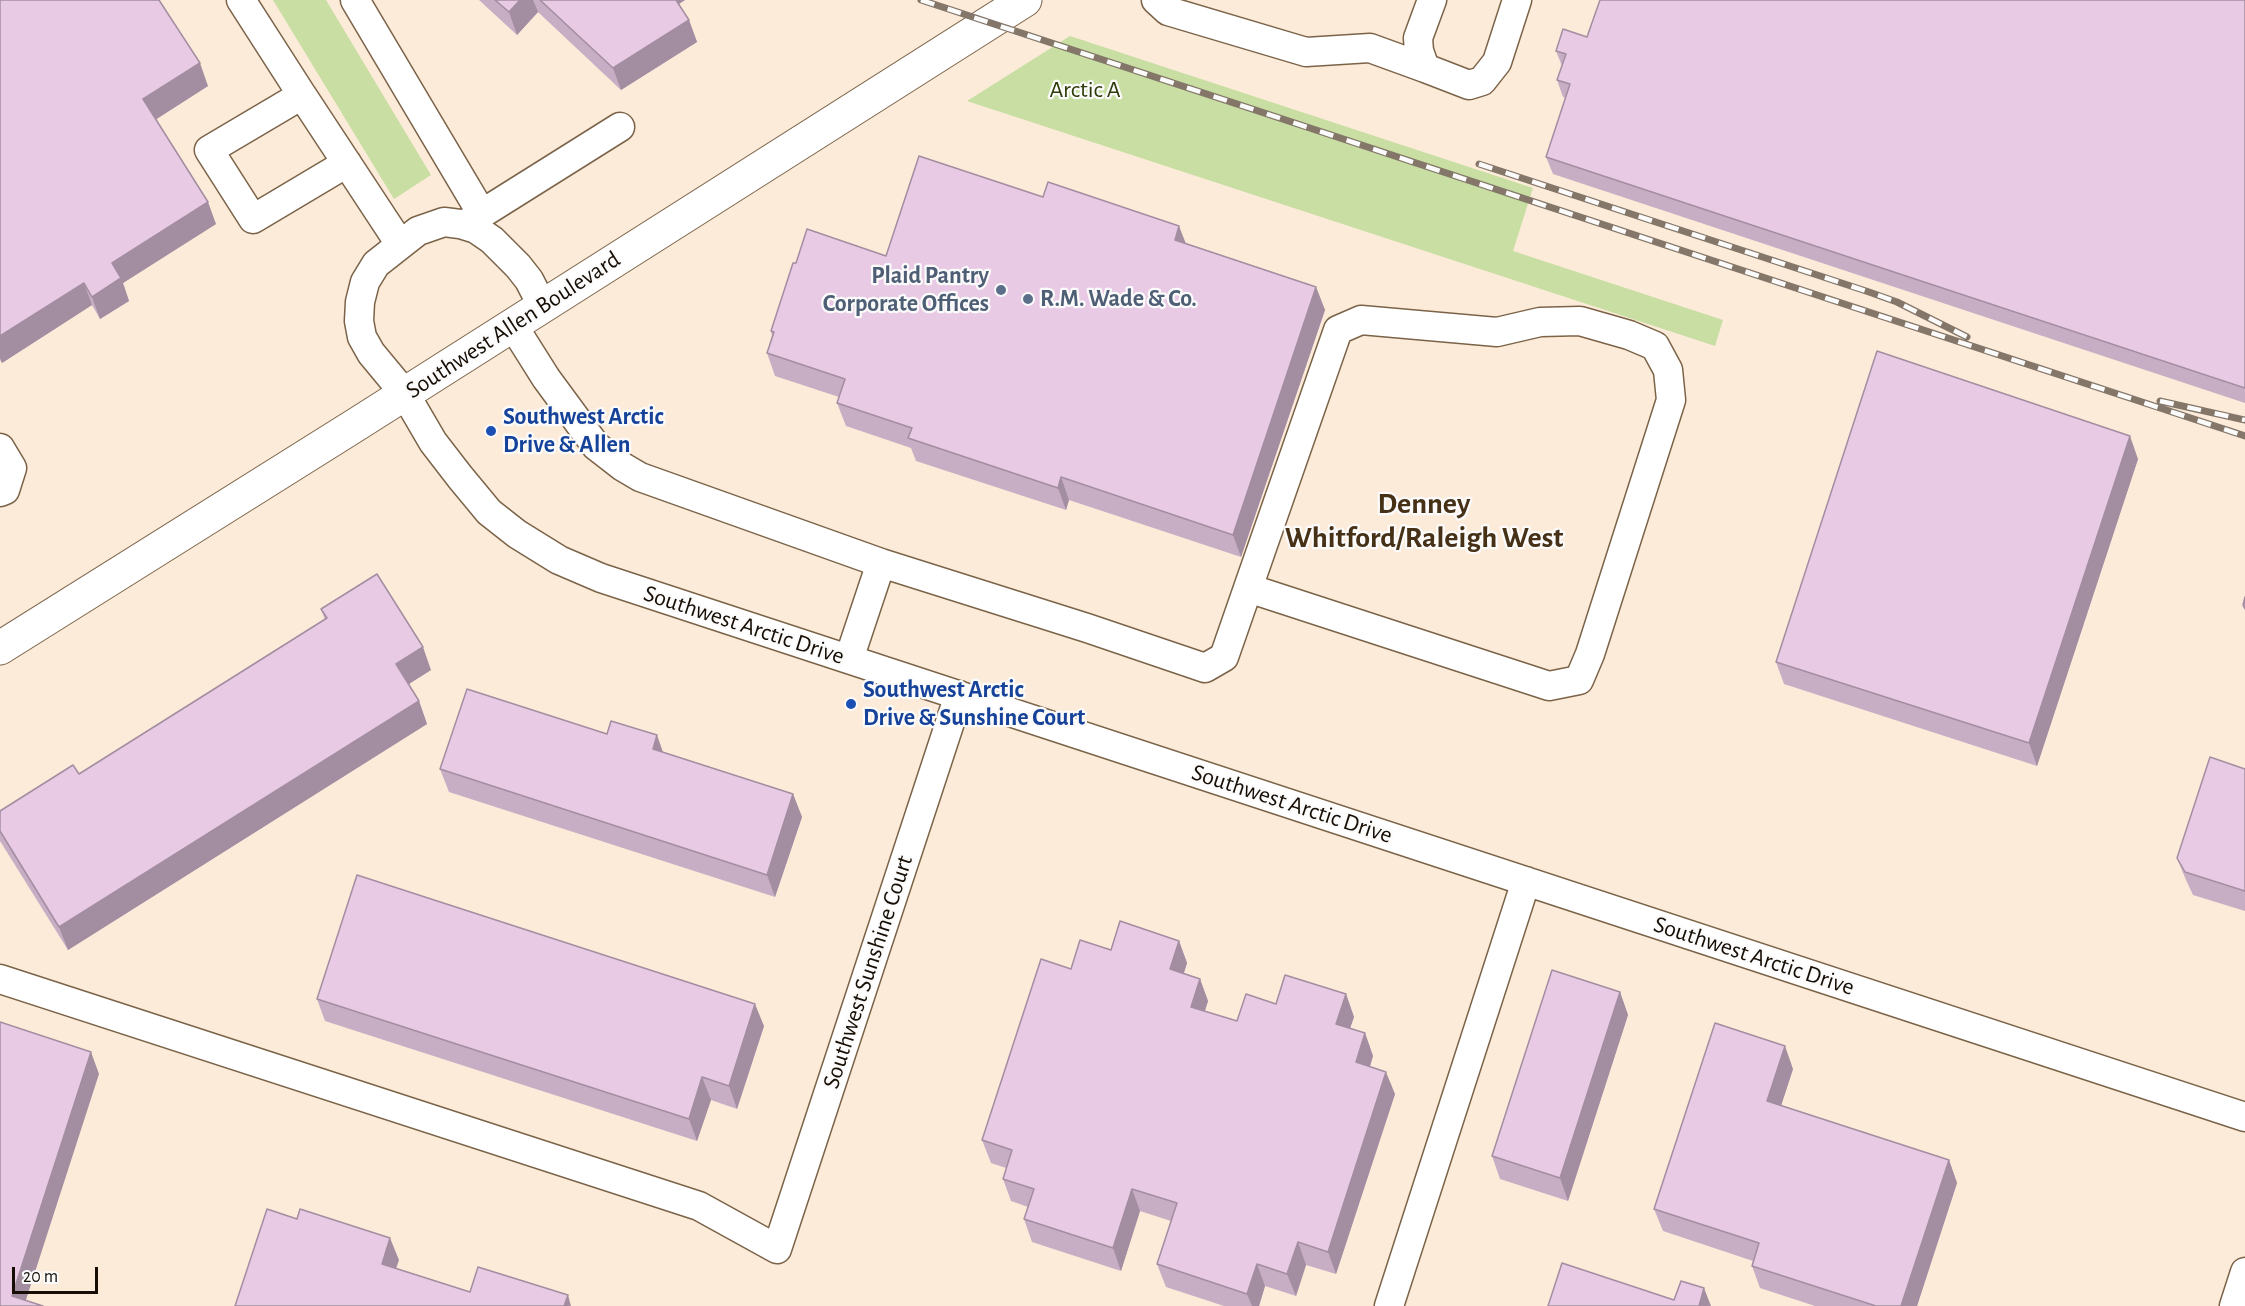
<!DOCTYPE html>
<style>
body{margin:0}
#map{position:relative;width:2245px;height:1306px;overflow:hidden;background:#fcebd9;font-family:"Alegreya Sans",sans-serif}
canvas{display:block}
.scale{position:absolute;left:12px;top:1267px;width:86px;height:27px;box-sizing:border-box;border:3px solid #160d04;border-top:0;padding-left:8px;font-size:18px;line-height:21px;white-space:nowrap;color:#160d04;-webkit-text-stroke:4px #fbfbfb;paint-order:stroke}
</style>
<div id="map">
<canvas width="2245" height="1306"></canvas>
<div class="scale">20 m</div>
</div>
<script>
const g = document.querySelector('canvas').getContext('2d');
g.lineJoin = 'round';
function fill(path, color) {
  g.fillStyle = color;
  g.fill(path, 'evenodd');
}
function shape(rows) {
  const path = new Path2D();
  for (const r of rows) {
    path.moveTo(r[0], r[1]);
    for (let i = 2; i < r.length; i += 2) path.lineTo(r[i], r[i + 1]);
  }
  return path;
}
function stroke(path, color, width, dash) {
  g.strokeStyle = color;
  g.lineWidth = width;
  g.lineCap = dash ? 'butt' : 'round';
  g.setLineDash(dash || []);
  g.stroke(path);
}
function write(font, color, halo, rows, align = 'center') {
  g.font = font + ' "Alegreya Sans",sans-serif';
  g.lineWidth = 4.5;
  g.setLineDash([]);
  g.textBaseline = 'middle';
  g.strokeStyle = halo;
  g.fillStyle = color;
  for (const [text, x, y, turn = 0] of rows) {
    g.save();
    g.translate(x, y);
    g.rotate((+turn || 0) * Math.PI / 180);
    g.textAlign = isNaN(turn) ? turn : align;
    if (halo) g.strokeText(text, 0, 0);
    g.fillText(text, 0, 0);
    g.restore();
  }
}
fill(shape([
 [273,0,326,0,431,175,394,199],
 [1070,36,1533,188,1513,251,1723,320,1715,346,967,101]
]), '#c8dea3');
const minor = shape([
 [241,0,302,95],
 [355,0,482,214],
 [1156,0,1168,11,1306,52,1370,48,1425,68],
 [1432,0,1418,38,1419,51,1425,68,1469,85,1482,81,1497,62,1517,0],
 [347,163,253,219,209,150,302,95,400,244],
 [467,223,620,127],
 [542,305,529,280,518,266,492,240,476,229,460,224,444,222,418,231,376,264,365,282,360,302,359,321,362,337,371,353,405,394,433,442,460,477,489,512,517,534,559,560,601,578,2245,1117],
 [512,324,546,378,596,446,623,467,640,477,881,563],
 [0,448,12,468,5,490,0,492],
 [849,659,881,563,1087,628,1205,668,1224,657,1248,588,1338,330,1361,320,1497,332,1540,322,1580,321,1629,335,1655,346,1668,370,1671,400,1590,654,1579,680,1549,686,1248,588],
 [0,979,699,1206,777,1249,959,695],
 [1389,1306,1526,881],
 [2234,1306,2245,1272]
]);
const major = shape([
 [0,648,354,426,1025,0]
]);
stroke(minor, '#7b6348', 31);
stroke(major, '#7b6348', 35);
stroke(minor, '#fff', 28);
stroke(major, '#fff', 33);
const rail = shape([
 [921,0,2245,436],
 [1479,164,1869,292,1897,302,1967,337],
 [2160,401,2245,420]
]);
stroke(rail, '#84776a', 7);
stroke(rail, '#fbfbfb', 4.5, [14]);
fill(shape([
 [0,0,208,86,156,119,216,224,123,283,129,301,100,319,92,305,2,363,0,360],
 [479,0,685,0,679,4,689,20,697,42,621,90,538,12,517,35],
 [2245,0,2245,403,1553,174,1546,157,1566,98,1563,97,1557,80,1562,66,1556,51,1587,37],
 [1186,244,1316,287,1325,310,1241,557,1069,500,1066,510,916,461,911,448,846,426,837,403,839,397,775,376,767,353,772,336,771,331,796,263,886,256],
 [2138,459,2037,766,1784,684,1776,662],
 [321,609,431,670,409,684,419,701,427,724,68,950,0,841,0,811,79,774,325,620],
 [663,752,793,794,802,817,775,897,449,792,440,769],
 [2245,769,2245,911,2193,895,2186,880,2177,858],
 [1179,941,1187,963,1184,973,1200,979,1208,1001,1205,1011,1237,1021,1276,1004,1346,994,1354,1017,1350,1028,1365,1033,1373,1056,1370,1067,1395,1094,1336,1274,1306,1265,1296,1296,1265,1286,1259,1306,1224,1306,1166,1287,1157,1264,1171,1221,1140,1211,1121,1271,1032,1242,1024,1219,1028,1207,1011,1201,1003,1179,1006,1168,991,1163,982,1140,1111,950],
 [1620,992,1628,1015,1568,1201,1500,1179,1492,1156],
 [317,999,764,1026,737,1109,711,1100,697,1141,325,1021],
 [1793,1069,1781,1106,1949,1160,1957,1183,1917,1306,1815,1306,1760,1288,1752,1266,1753,1261,1663,1231,1654,1209]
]), '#c8aec5');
fill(shape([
 [520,0,533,0,538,12,517,35,509,12],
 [672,0,685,0,674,7],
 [689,20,697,42,621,90,613,68],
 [200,63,208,86,152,122,143,99],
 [208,202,216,224,123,283,129,301,100,319,92,297,112,263],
 [1179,226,1188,249,1175,240],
 [84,283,92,305,2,363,0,358,0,336],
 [1316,287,1325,310,1241,557,1233,535],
 [2130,436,2138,459,2037,766,2029,743],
 [1061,477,1069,500,1066,510,1058,488],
 [423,647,431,670,404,687,396,664],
 [419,701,427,724,68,950,59,927],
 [657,735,665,758,653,749],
 [793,794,802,817,775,897,767,875],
 [1179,941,1187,963,1178,991,1170,969],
 [1200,979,1208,1001,1199,1029,1191,1007],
 [1620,992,1628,1015,1568,1201,1560,1178],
 [1346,994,1354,1017,1344,1046,1336,1024],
 [755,1004,764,1026,737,1109,729,1086],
 [1365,1033,1373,1056,1364,1085,1356,1062],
 [1785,1046,1793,1069,1775,1124,1767,1101],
 [91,1052,99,1074,24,1306,12,1296],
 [1386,1072,1395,1094,1336,1274,1328,1252],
 [702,1077,711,1100,697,1141,689,1119],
 [1949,1160,1957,1183,1917,1306,1901,1306],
 [1132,1189,1140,1211,1121,1271,1113,1248],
 [390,1238,399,1260,390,1286,382,1264],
 [1298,1242,1306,1265,1296,1296,1287,1274],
 [1257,1264,1265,1286,1259,1306,1252,1306,1247,1294],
 [1704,1288,1711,1306,1699,1306],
 [568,1295,571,1306,564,1306]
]), '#a38da0');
const building = shape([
 [0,0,159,0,200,63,143,99,208,202,112,263,121,278,92,297,84,283,0,336,0,0],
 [495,0,520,0,509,12,495,0],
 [540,0,676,0,689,20,613,68,540,0],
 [1600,0,2245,0,2245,388,1546,157,1570,84,1557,80,1566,54,1556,51,1563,29,1587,37,1600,0],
 [919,156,1043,197,1048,182,1179,226,1175,240,1316,287,1233,535,1061,477,1058,488,908,438,912,428,837,403,845,379,767,353,774,332,771,331,793,263,796,263,807,229,886,256,919,156],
 [1877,351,2130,436,2029,743,1776,662,1877,351],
 [377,574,423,647,396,664,419,701,59,927,0,831,0,811,73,765,79,774,327,618,321,609,377,574],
 [2245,597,2245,609,2243,605,2245,597],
 [467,689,607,734,611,721,657,735,653,749,793,794,767,875,440,769,467,689],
 [2210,757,2245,769,2245,891,2185,872,2177,858,2210,757],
 [357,875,755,1004,729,1086,702,1077,689,1119,317,999,357,875],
 [1120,921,1179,941,1170,969,1200,979,1191,1007,1237,1021,1246,994,1276,1004,1285,975,1346,994,1336,1024,1365,1033,1356,1062,1386,1072,1328,1252,1298,1242,1287,1274,1257,1264,1247,1294,1157,1264,1177,1203,1132,1189,1113,1248,1024,1219,1034,1189,1003,1179,1012,1150,982,1140,1041,959,1071,969,1080,940,1111,950,1120,921],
 [1552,970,1620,992,1560,1178,1492,1156,1552,970],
 [0,1022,91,1052,12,1296,43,1306,0,1306,0,1022],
 [1715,1023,1785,1046,1767,1101,1949,1160,1901,1306,1876,1306,1752,1266,1759,1243,1654,1209,1715,1023],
 [267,1209,297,1219,300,1209,390,1238,382,1264,470,1292,478,1267,568,1295,564,1306,235,1306,267,1209],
 [1562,1263,1674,1300,1681,1281,1704,1288,1699,1306,1548,1306,1562,1263]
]);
fill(building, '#e9cae5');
stroke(building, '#a38da0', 1.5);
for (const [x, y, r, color] of [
 [1001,290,6,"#5c6f8a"],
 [1028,299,6,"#5c6f8a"],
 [491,431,6,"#1a4fb4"],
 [851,704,6,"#1a4fb4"]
]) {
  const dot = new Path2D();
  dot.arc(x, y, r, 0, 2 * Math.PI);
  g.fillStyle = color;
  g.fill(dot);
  stroke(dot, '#fbfbfb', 2);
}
write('24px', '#2d3b08', '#fbfbfb', [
 ["Arctic A",1085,90]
]);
write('bold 24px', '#4e5e75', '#fbfbfb', [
 ["Plaid Pantry",989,276],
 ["Corporate Offices",989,304],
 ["R.M. Wade & Co.",1040,299,"left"]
], 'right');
write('24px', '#160d04', '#fbfbfb', [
 ["Southwest Allen Boulevard",513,325,-33],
 ["Southwest Arctic Drive",744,625,18],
 ["Southwest Arctic Drive",1292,804,18],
 ["Southwest Arctic Drive",1754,956,18],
 ["Southwest Sunshine Court",868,972,-72]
]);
write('bold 24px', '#164399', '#fbfbfb', [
 ["Southwest Arctic",503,417],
 ["Drive & Allen",503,445],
 ["Southwest Arctic",863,690],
 ["Drive & Sunshine Court",863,718]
], 'left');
write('bold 30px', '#463117', '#fbfbfb', [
 ["Denney",1424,504],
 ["Whitford/Raleigh West",1424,538]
]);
</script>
